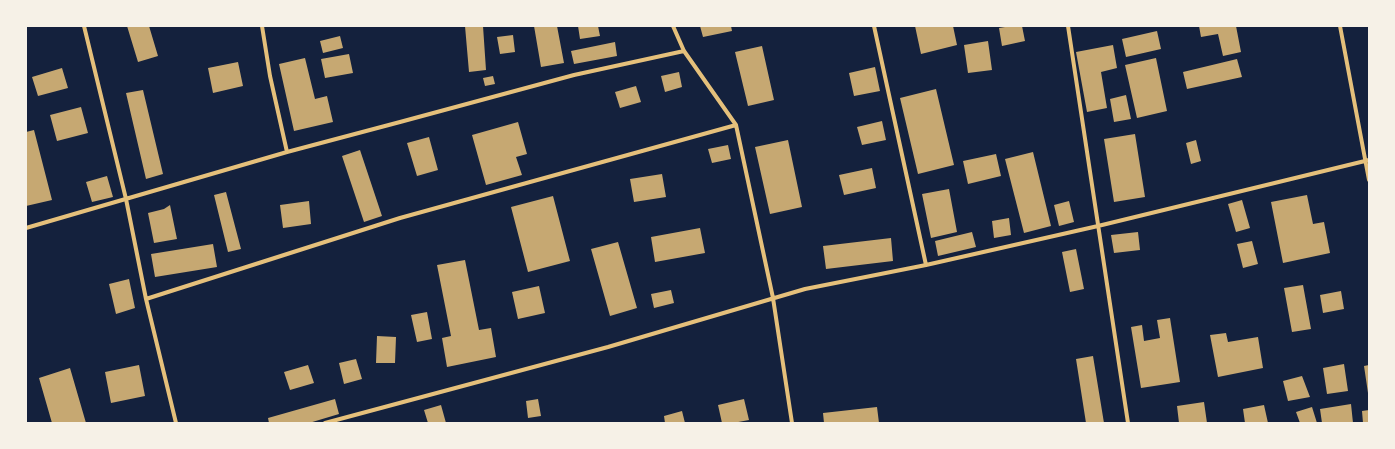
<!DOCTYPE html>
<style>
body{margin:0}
#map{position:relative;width:1395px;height:449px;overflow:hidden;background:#14213d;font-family:Barlow,sans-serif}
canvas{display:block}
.frame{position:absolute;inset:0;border:27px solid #f6f1e7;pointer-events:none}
</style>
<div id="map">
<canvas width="1395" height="449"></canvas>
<div class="frame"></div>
</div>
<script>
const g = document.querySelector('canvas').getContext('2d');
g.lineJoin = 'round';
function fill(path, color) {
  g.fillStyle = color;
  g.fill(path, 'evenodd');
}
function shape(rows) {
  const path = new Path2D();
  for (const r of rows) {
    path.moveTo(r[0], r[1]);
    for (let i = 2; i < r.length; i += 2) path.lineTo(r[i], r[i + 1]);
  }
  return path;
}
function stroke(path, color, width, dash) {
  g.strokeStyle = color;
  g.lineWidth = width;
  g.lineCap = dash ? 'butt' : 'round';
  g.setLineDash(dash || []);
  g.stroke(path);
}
fill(shape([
 [127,26,149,26,158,56,138,62],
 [465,26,483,26,486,70,469,72],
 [534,26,557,26,564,63,541,67],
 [578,26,598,26,600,36,580,39],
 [700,26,731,26,732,31,703,37],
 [915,26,953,26,957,45,921,54],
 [1011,26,1022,26,1025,41,1002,46,999,28],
 [1199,26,1236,26,1241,52,1223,56,1218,34,1201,37],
 [1157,31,1161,49,1126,57,1122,39],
 [513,35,515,52,500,54,497,37],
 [340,36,343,48,323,53,320,41],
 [988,41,992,70,968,73,964,45],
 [615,42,617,56,574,64,571,51],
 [1113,45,1117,68,1101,72,1107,108,1087,112,1076,52],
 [762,46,774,100,748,106,735,52],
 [349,54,353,73,325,78,321,59],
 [305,58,315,99,327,96,333,122,294,131,279,64],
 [1156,58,1167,111,1137,118,1125,65],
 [1237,59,1242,77,1187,89,1183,72],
 [238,62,243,86,213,93,208,68],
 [875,67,880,91,854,96,849,73],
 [62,68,68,88,38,96,32,77],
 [679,72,682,87,665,92,661,76],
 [493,76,495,84,485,86,483,78],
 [636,86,641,102,620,108,615,92],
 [936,89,954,165,918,174,900,98],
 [143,90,163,174,146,179,126,93],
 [1126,95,1131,119,1114,122,1110,99],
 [81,107,88,133,57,141,50,115],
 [882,121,886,140,862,145,857,127],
 [518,122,527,154,516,157,522,175,486,185,472,135],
 [34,130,52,200,26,206,26,132],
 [1135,134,1145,197,1114,202,1104,139],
 [429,137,438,170,417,176,407,143],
 [788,140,802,207,770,214,755,147],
 [1196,140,1201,161,1191,164,1186,143],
 [728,145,731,159,712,163,708,149],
 [360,150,382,216,364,222,342,156],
 [1033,152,1051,226,1024,233,1005,159],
 [996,154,1001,176,968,184,963,161],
 [872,168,876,188,844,195,839,175],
 [662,174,666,197,634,202,630,179],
 [107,176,113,197,92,202,86,182],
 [949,189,957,232,931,238,922,194],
 [226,192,241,249,228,252,214,195],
 [1307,195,1313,224,1324,222,1330,253,1283,263,1271,202],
 [553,196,570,261,528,272,511,207],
 [1242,200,1250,228,1236,232,1228,204],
 [309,201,311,224,283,228,280,205],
 [1069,201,1074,222,1059,226,1054,205],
 [170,205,177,239,154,243,148,213,164,209],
 [1009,218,1011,235,994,238,992,221],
 [700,228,705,253,655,262,651,237],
 [972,232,976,247,938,256,935,241],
 [1138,232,1140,250,1114,253,1111,235],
 [891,238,893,261,826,269,823,246],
 [1252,241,1258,264,1243,268,1237,244],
 [618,242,637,308,610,316,591,249],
 [213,244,217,267,155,277,151,254],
 [1076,249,1084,289,1070,292,1062,252],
 [465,260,479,330,491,328,496,357,447,367,442,338,451,336,437,265],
 [129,279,135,308,116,314,109,284],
 [1303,285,1311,329,1292,332,1284,288],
 [539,286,545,313,518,319,512,292],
 [671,290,674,303,654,308,651,294],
 [1341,291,1344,309,1323,313,1320,295],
 [427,312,432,339,417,342,411,315],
 [1170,318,1180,382,1141,388,1131,327,1142,325,1144,341,1160,338,1157,320],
 [1226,333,1228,342,1258,337,1263,368,1218,377,1210,335],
 [377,336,396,337,395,363,376,363],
 [1093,356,1104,423,1086,423,1076,359],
 [356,359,362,379,344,384,339,363],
 [1344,364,1348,391,1327,394,1323,368],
 [139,365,145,396,111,403,105,372],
 [308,365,314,383,290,390,284,372],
 [1369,365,1369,393,1368,393,1364,366],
 [70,368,86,423,52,423,39,378],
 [1302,376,1310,397,1288,401,1283,381],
 [335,399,339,414,309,423,269,423,268,418],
 [538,399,541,416,528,418,526,401],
 [744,399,749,420,733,423,722,423,718,405],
 [1204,402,1207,423,1179,423,1177,406],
 [1351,404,1353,423,1322,423,1320,409],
 [441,405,446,423,428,423,424,410],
 [1264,405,1268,423,1245,423,1243,409],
 [877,407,879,423,824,423,823,413],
 [1312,407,1317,423,1300,423,1296,412],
 [1369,410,1369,423,1363,423,1362,411],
 [682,411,685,423,665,423,664,416]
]), '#c6a872');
stroke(shape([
 [84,26,126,199,146,299,176,423],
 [262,26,270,76,287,152],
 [673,26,684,51,736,125,773,298,792,423],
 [874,26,926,265],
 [1068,26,1128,423],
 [1340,26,1369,180],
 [26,228,287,152,400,122,574,75,684,51],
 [146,299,400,218,736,125],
 [325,423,608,347,805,289,926,265,1098,226,1369,160]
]), '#e5c07b', 4);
</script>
